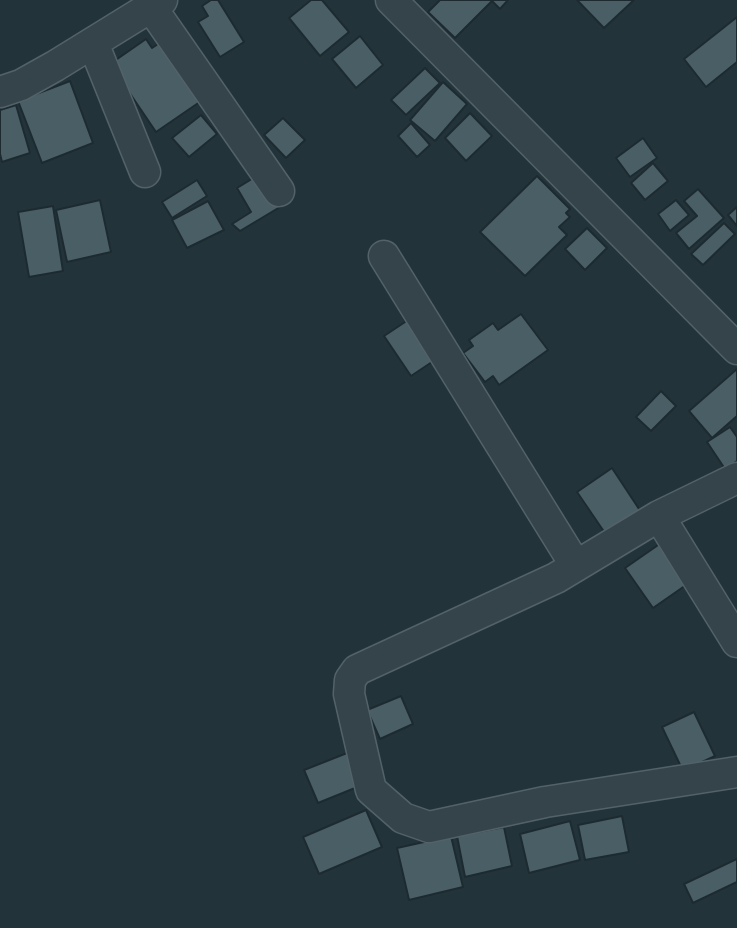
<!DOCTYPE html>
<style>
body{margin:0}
canvas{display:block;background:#22333a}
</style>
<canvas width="737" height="928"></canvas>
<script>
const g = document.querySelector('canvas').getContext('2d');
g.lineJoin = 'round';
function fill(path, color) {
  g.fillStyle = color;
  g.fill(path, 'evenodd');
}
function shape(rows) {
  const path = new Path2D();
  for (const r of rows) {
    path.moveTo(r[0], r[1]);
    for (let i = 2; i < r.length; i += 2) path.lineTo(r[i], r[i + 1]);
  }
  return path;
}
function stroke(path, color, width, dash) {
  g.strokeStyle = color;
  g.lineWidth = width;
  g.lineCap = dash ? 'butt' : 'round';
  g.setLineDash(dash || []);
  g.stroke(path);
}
const building = shape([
 [211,0,218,0,244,42,220,57,198,22,208,16,202,6,211,0],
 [311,0,322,0,349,32,320,56,289,18,311,0],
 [440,0,508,0,500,9,492,1,455,38,428,12,440,0],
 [577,0,634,0,604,28,577,0],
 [737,17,737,62,706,87,684,59,737,17],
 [360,36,383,65,356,88,332,59,360,36],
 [167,38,207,97,156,132,110,64,146,39,152,48,167,38],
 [425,68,440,83,406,115,391,100,425,68],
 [70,81,93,143,42,163,18,101,70,81],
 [443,82,467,104,435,141,410,120,443,82],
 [16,105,30,153,2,162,0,154,0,110,16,105],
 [470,113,492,136,466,161,445,138,470,113],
 [201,115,217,134,189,157,172,138,201,115],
 [283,118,305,140,286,158,264,135,283,118],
 [411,123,430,145,417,157,398,136,411,123],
 [643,138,657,158,630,177,616,158,643,138],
 [653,163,668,181,645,200,631,183,653,163],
 [260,174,280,207,240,231,232,224,251,212,237,188,260,174],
 [537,176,570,209,566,213,570,217,559,227,567,235,525,276,480,232,537,176],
 [197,180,207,196,172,218,162,202,197,180],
 [698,189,724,218,689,249,676,233,697,216,684,201,698,189],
 [100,200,111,252,67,262,56,210,100,200],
 [676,200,689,215,670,231,658,214,676,200],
 [208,201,224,230,187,248,172,220,208,201],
 [53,206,63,271,29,277,18,212,53,206],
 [737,207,737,226,728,215,737,207],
 [724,223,735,234,703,265,691,254,724,223],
 [587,228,607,248,585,270,565,249,587,228],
 [521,314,548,350,499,385,493,376,485,382,463,353,473,346,469,340,493,323,498,330,521,314],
 [408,320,435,360,411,376,384,336,408,320],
 [737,369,737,416,712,438,689,411,737,369],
 [661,391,676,406,651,431,636,417,661,391],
 [730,427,737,437,737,461,725,469,707,442,730,427],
 [612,468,643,515,609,539,577,492,612,468],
 [661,543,689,583,653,608,625,568,661,543],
 [401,696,413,724,380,739,367,710,401,696],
 [694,712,715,756,683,771,662,727,694,712],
 [347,753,360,786,318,803,304,770,347,753],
 [366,810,382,847,319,874,303,837,366,810],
 [622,816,629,852,585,860,578,825,622,816],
 [570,821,580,860,529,873,520,834,570,821],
 [504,827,512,866,465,877,457,836,504,827],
 [451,836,463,887,409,900,397,848,451,836],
 [737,859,737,882,693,903,684,884,737,859]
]);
fill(building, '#4a5e65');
stroke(building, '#1d2b31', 2);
const minor = shape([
 [391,0,737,349],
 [151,7,279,191],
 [93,43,145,172],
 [0,92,21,85,55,66,162,0],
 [384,256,576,566],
 [737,478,659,516,556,578,357,670,350,680,349,694,371,790,403,818,429,827,545,802,737,772],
 [659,516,737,642]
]);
stroke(minor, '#536268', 33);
stroke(minor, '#35444a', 30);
</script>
